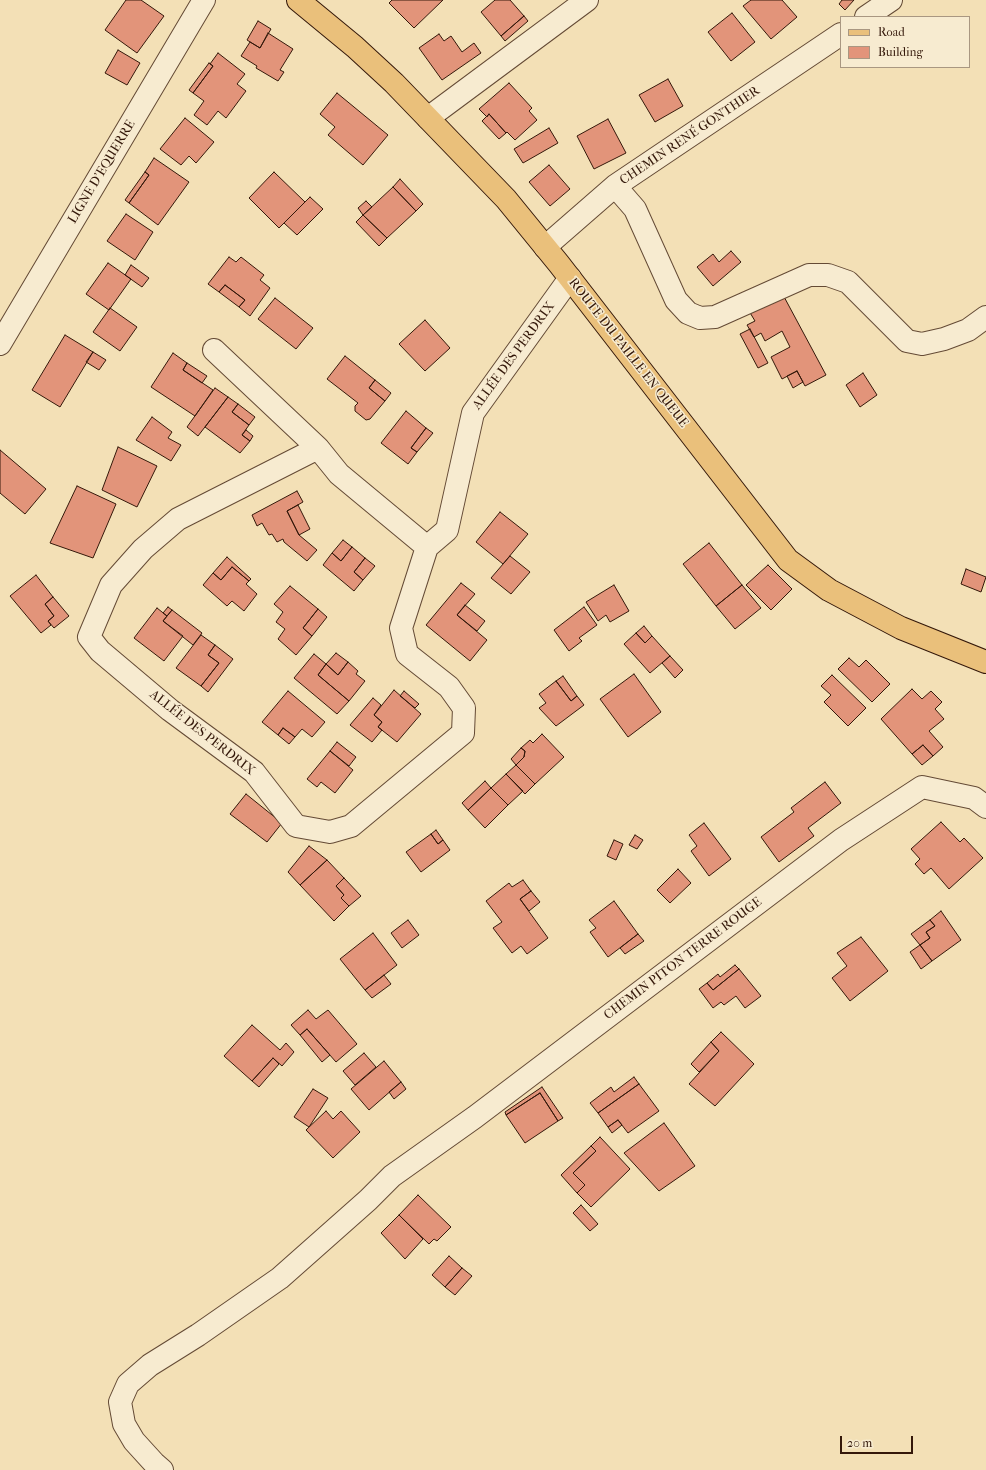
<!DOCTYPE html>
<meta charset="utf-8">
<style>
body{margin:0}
#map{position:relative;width:986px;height:1470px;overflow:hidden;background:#f3e0b6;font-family:"IM FELL French Canon",serif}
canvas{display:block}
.legend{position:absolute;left:840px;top:16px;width:130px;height:52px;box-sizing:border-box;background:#f7ebd0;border:1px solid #a99781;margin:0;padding:5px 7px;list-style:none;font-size:12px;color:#34180a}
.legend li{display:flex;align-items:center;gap:8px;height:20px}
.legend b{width:20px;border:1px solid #a99781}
.scale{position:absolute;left:840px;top:1436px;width:73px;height:18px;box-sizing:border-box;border:2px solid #34180a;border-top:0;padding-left:5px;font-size:12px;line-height:14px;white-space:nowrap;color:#34180a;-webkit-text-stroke:3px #f7ebd0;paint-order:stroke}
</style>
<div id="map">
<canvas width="986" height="1470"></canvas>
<ul class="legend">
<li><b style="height:5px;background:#eac07b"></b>Road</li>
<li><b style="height:11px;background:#e2947a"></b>Building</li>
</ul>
<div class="scale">20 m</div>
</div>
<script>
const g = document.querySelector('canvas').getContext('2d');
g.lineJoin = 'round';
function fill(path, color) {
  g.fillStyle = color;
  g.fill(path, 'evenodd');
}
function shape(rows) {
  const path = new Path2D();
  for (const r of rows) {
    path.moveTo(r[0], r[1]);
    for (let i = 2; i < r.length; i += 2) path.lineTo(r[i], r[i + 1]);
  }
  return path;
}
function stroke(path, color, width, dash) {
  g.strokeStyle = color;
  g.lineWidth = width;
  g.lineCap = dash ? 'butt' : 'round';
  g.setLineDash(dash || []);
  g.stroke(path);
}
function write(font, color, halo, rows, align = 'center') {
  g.font = font + ' "IM FELL French Canon",serif';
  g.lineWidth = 3;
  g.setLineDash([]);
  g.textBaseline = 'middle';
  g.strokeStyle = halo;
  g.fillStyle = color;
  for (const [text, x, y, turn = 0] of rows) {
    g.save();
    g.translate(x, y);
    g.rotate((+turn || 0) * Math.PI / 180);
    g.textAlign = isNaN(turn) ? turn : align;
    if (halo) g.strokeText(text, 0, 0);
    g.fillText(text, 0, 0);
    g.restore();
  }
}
const building = shape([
 [126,0,141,0,164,16,137,53,105,30,126,0],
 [392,0,443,0,414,28,389,3,392,0],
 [495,0,510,0,524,16,501,36,481,12,495,0],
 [751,0,782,0,797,17,771,39,743,6,751,0],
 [842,0,854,0,845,10,839,4,842,0],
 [732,13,755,42,731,61,708,32,732,13],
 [524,16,528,21,505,41,501,36,524,16],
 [258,21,271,29,260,48,247,40,258,21],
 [268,33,293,49,280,70,284,72,278,81,256,68,257,66,241,56,250,42,260,48,268,33],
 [439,34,444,41,451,36,462,52,474,43,481,53,442,80,419,48,439,34],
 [118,50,140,63,127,85,105,73,118,50],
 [218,53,245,74,237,84,246,91,226,118,218,111,207,125,194,115,204,101,193,93,213,66,210,64,218,53],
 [209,63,213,66,193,93,189,90,209,63],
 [668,79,683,106,655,122,639,95,668,79],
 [509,83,532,108,529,111,537,120,515,140,507,132,506,133,489,114,487,117,479,109,509,83],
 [337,93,388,135,363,165,328,135,335,127,320,114,337,93],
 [489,114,506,133,499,139,482,121,489,114],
 [185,118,214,142,196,163,189,156,181,165,160,149,185,118],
 [608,119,626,153,594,169,577,136,608,119],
 [549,128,558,143,523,163,514,149,549,128],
 [154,158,189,182,158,225,129,203,149,175,145,172,154,158],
 [549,165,570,189,550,206,529,182,549,165],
 [145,172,149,175,129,203,125,200,145,172],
 [274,172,305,202,279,228,249,198,274,172],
 [400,179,423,204,416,211,393,187,400,179],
 [393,187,416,211,387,238,363,215,393,187],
 [310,197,323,209,297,235,284,223,310,197],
 [366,201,372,207,363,215,358,208,366,201],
 [126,214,153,232,135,260,107,241,126,214],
 [363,215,387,238,379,246,356,222,363,215],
 [731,251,741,262,713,286,697,267,713,254,719,262,731,251],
 [229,257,236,262,241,257,264,275,260,280,270,288,250,316,239,307,245,300,225,285,219,292,208,284,229,257],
 [108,263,131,279,109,310,86,294,108,263],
 [131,265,149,278,142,287,125,275,131,265],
 [225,285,245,300,239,307,219,292,225,285],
 [782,293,826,375,805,386,797,371,782,379,771,357,790,347,782,331,765,341,761,333,754,337,747,325,755,321,749,311,782,293],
 [275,298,313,328,296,349,258,319,275,298],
 [110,308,137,327,120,351,93,332,110,308],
 [425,320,450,348,425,371,399,344,425,320],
 [750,329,768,363,758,368,740,334,750,329],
 [65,335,93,352,60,407,32,390,65,335],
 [93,352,106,360,99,370,86,362,93,352],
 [173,353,187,363,183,370,213,390,195,416,151,387,173,353],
 [345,356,375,380,369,388,385,401,370,419,366,420,355,411,355,406,358,403,327,379,345,356],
 [187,363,207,376,202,383,183,370,187,363],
 [797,371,803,382,793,388,787,376,797,371],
 [863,373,877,395,860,407,846,385,863,373],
 [375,380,391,393,385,401,369,388,375,380],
 [215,388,228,397,198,436,187,427,215,388],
 [228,397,238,404,232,412,249,425,242,435,250,441,240,453,205,427,228,397],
 [238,404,255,417,249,425,232,412,238,404],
 [406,411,426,428,411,448,417,452,408,464,381,443,406,411],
 [152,417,172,432,168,438,181,445,171,461,136,440,152,417],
 [426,428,433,433,417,452,411,448,426,428],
 [246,430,253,436,250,441,242,435,246,430],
 [118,447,157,466,137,507,102,490,118,447],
 [0,450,46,489,25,514,0,493,0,450],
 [77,486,116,504,93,558,50,543,77,486],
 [297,491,303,502,287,511,299,535,317,550,307,561,284,542,283,539,277,542,272,534,269,535,262,523,257,526,252,515,297,491],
 [298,505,310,529,299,535,287,511,298,505],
 [500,512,528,534,503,564,476,542,500,512],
 [343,540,352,547,341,561,332,553,343,540],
 [709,543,742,585,716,606,683,564,709,543],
 [352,547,365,558,354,572,363,580,354,591,323,565,332,553,341,561,352,547],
 [510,556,530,572,511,594,491,578,510,556],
 [227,557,251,579,249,581,232,567,221,580,213,573,227,557],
 [365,558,375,566,363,580,354,572,365,558],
 [768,565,792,589,771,610,746,585,768,565],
 [232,567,249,581,246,584,257,594,244,611,232,601,227,606,203,585,213,573,221,580,232,567],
 [966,569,986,577,981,592,961,584,966,569],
 [36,575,53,597,45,604,54,616,48,621,51,625,41,633,10,596,36,575],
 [461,583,475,594,457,615,487,640,470,661,426,625,461,583],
 [614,585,629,611,610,622,606,615,598,621,586,602,614,585],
 [742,585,761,608,735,629,716,606,742,585],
 [290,586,318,609,303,628,312,636,296,655,278,639,285,629,276,622,283,612,274,604,290,586],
 [53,597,69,616,54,628,48,621,54,616,45,604,53,597],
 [465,605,485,621,477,631,457,615,465,605],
 [168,607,172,610,167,616,163,613,168,607],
 [584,607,597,625,579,638,582,641,569,651,554,630,584,607],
 [157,608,167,616,163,621,183,636,164,661,134,638,157,608],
 [318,609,327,617,312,636,303,628,318,609],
 [172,610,202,633,193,645,163,621,172,610],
 [644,626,652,636,645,643,636,633,644,626],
 [636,633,645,643,652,636,670,656,650,673,624,644,636,633],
 [201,635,215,645,208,655,219,663,201,686,176,668,201,635],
 [215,645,233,659,208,692,201,686,219,663,208,655,215,645],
 [336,653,348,662,338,675,326,664,336,653],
 [314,654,326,664,318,675,349,701,337,714,294,678,314,654],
 [670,656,683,670,675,678,662,663,670,656],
 [849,658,859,667,866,660,890,684,872,702,838,669,849,658],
 [348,662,358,671,356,674,365,681,349,701,318,675,326,664,338,675,348,662],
 [634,674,661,712,628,737,600,699,634,674],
 [832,675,866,708,848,726,824,702,831,695,821,686,832,675],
 [563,676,577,696,571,701,556,681,563,676],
 [556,681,571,701,577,696,584,705,556,726,539,708,546,703,539,694,556,681],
 [912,689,922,699,931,691,942,702,935,709,944,719,929,731,943,747,933,756,923,745,912,754,881,719,912,689],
 [394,690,421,714,397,742,378,727,382,722,374,715,394,690],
 [288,691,325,722,312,737,302,729,295,737,283,728,278,735,262,722,288,691],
 [404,691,419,704,415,708,400,696,404,691],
 [373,698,381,705,374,715,382,722,378,727,382,730,372,742,350,725,373,698],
 [283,728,295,737,289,744,278,735,283,728],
 [542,734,564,757,535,784,516,765,524,757,525,751,521,748,530,740,533,743,542,734],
 [337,742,356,757,349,766,330,751,337,742],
 [923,745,933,756,922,765,912,754,923,745],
 [521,748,525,751,524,757,516,765,511,759,521,748],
 [330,751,353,770,335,793,321,782,317,787,307,779,330,751],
 [516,765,535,784,525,794,506,774,516,765],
 [506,774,523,791,508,805,491,788,506,774],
 [485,781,491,788,468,810,462,803,485,781],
 [825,782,841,803,808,828,814,836,779,862,761,837,794,812,791,808,825,782],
 [491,788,508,805,485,828,468,810,491,788],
 [246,794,282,823,267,842,230,814,246,794],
 [941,822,960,842,964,838,983,858,949,889,931,868,924,874,915,864,920,859,911,849,941,822],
 [704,823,731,859,709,876,691,851,697,846,689,835,704,823],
 [436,830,443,840,438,844,431,834,436,830],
 [431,834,438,844,443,840,450,850,421,872,406,852,431,834],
 [635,835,643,840,637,849,629,845,635,835],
 [614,840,623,844,616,860,607,856,614,840],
 [309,846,327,860,300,885,288,872,309,846],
 [327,860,344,878,336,886,344,895,341,898,349,906,334,921,300,885,327,860],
 [678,869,691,883,670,903,657,890,678,869],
 [344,878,361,896,349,906,341,898,344,895,336,886,344,878],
 [523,880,531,891,520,899,548,938,527,954,521,946,512,953,493,928,502,922,486,901,509,883,512,887,523,880],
 [531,891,540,902,529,911,520,899,531,891],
 [614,901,638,934,608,957,590,932,596,928,589,920,614,901],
 [941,911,961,940,932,961,920,945,930,938,926,932,935,926,930,920,941,911],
 [408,920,419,935,402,948,391,933,408,920],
 [930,920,935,926,926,932,930,938,920,945,911,934,930,920],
 [373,933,397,965,365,990,340,959,373,933],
 [638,934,644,941,625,954,620,948,638,934],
 [861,937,888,971,850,1001,832,978,847,966,837,953,861,937],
 [920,945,932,961,921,969,910,952,920,945],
 [735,965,739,969,713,990,707,983,718,974,720,977,735,965],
 [739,969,761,996,745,1008,736,996,724,1005,721,1002,713,1008,699,989,707,983,713,990,739,969],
 [384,975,391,984,372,998,365,990,384,975],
 [308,1010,316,1019,328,1010,357,1044,336,1062,307,1029,300,1035,291,1025,308,1010],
 [252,1025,280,1050,286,1043,294,1052,282,1066,273,1058,252,1081,224,1056,252,1025],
 [307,1029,330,1055,322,1062,300,1035,307,1029],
 [721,1032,754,1064,715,1106,689,1084,719,1051,711,1042,721,1032],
 [711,1042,719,1051,699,1072,691,1064,711,1042],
 [364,1053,376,1067,355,1085,343,1071,364,1053],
 [273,1058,279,1064,259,1087,252,1081,273,1058],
 [384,1061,401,1082,369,1110,351,1089,384,1061],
 [634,1077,639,1084,598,1113,590,1103,611,1087,614,1092,634,1077],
 [401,1082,406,1089,394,1099,389,1092,401,1082],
 [639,1084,659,1111,628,1133,618,1120,608,1127,598,1113,639,1084],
 [542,1087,563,1118,558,1121,540,1093,506,1115,505,1112,542,1087],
 [313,1089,328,1098,309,1127,294,1117,313,1089],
 [540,1093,558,1121,525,1143,506,1115,540,1093],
 [326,1111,333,1119,341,1111,360,1132,333,1158,306,1130,326,1111],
 [618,1120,622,1125,612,1133,608,1127,618,1120],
 [664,1123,695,1166,659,1191,624,1153,664,1123],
 [600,1137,630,1169,591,1207,577,1193,585,1185,573,1173,596,1151,591,1146,600,1137],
 [591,1146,596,1151,573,1173,585,1185,577,1193,561,1175,591,1146],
 [418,1195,451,1227,437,1241,434,1239,429,1244,399,1215,418,1195],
 [581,1205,598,1224,590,1231,573,1213,581,1205],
 [399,1215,423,1239,405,1259,381,1233,399,1215],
 [449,1256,462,1268,445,1287,432,1275,449,1256],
 [462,1268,472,1276,455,1295,445,1287,462,1268]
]);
fill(building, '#e2947a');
stroke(building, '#34180a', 1);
const minor = shape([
 [866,17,891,0],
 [428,118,587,0],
 [615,186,635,209,676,300,688,313,700,318,715,317,809,275,828,275,848,282,907,341,922,344,944,339,968,330,986,317],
 [545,247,615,186,841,34],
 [0,344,204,0],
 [214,350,318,448],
 [427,547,401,628,407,654,449,687,464,708,463,733,351,826,330,832,296,826,254,772,170,710,100,651,89,637,111,585,143,549,178,519,318,448,339,474,427,547,447,530,473,413,570,278],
 [162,1470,154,1463,134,1441,124,1424,120,1402,128,1384,150,1365,198,1335,280,1278,368,1200,392,1176,475,1117,841,840,922,787,974,798,986,807]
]);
const major = shape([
 [298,0,355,47,394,83,506,199,559,264,788,560,829,590,901,628,986,662]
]);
stroke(minor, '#644a35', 24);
stroke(major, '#34180a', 24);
stroke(minor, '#f7ebd0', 22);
stroke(major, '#eac07b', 22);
write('13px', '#34180a', '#f7ebd0', [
 ["CHEMIN RENÉ GONTHIER",690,136,-34],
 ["LIGNE D'EQUERRE",102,172,-59],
 ["ROUTE DU PAILLE EN QUEUE",628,353,52],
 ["ALLÉE DES PERDRIX",514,356,-54],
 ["ALLÉE DES PERDRIX",202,733,38],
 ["CHEMIN PITON TERRE ROUGE",683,959,-37]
]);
</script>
